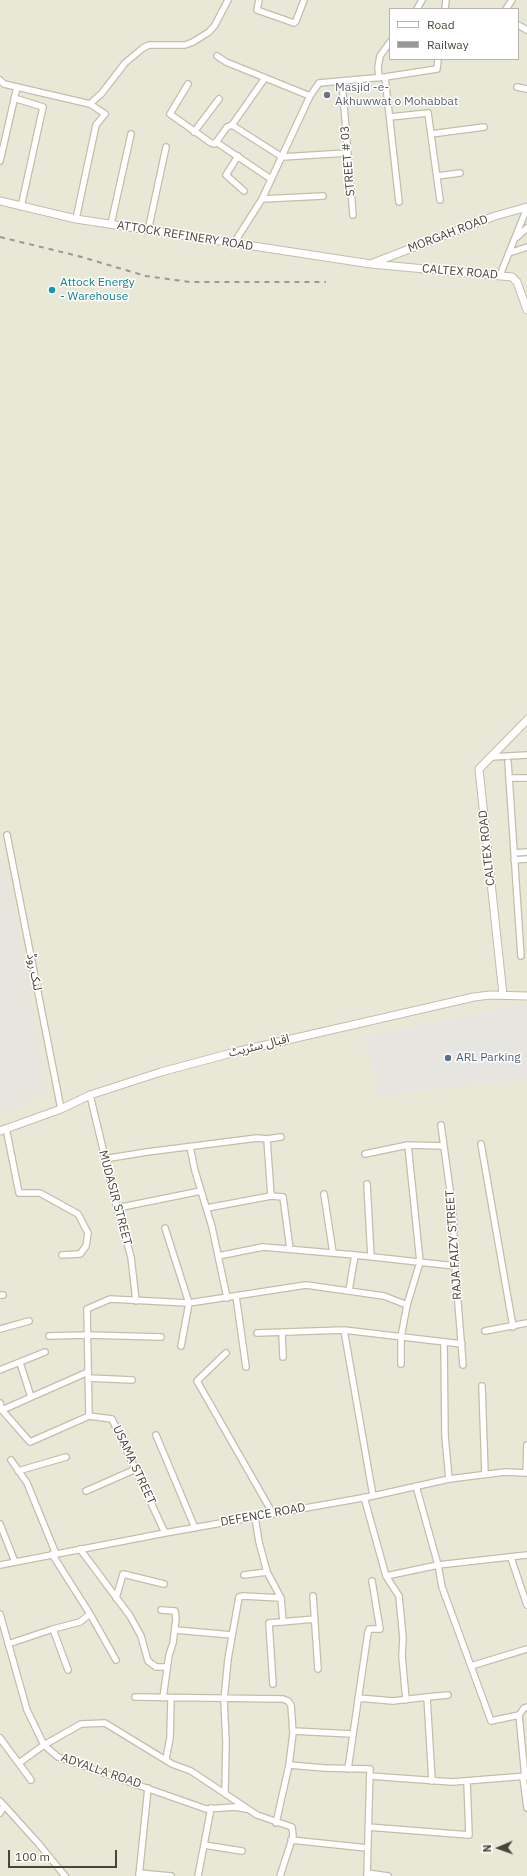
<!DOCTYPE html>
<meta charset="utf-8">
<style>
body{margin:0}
#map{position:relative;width:527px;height:1876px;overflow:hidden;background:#f5f4e9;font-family:"IBM Plex Sans",sans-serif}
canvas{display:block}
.legend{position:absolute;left:389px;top:8px;width:130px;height:52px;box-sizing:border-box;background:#fff;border:1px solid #b6b5af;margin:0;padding:5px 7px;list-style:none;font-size:12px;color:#484737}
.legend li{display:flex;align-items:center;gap:8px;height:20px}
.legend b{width:20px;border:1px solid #b6b5af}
.north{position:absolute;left:479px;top:1828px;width:40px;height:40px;-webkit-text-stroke:3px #fff;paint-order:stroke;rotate:268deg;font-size:11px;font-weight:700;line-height:16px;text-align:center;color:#484737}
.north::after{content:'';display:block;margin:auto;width:14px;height:18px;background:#484737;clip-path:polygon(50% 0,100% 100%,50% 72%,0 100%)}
.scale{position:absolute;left:8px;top:1850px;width:109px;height:18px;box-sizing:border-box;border:2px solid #484737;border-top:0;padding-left:5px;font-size:12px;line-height:14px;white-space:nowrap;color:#484737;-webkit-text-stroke:3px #fff;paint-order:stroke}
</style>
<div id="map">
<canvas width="527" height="1876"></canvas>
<ul class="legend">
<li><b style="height:5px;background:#fff"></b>Road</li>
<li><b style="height:5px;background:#989898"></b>Railway</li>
</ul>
<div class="north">N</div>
<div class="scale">100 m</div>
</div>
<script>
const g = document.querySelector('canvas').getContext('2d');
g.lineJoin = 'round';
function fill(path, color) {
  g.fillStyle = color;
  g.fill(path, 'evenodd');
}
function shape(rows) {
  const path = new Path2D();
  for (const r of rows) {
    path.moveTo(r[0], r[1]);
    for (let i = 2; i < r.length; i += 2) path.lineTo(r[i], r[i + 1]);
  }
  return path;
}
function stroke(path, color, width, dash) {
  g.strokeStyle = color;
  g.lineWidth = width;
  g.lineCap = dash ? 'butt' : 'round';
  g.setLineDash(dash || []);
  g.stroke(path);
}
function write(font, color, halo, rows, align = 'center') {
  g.font = font + ' "IBM Plex Sans","Noto Sans Arabic",sans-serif';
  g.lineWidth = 3;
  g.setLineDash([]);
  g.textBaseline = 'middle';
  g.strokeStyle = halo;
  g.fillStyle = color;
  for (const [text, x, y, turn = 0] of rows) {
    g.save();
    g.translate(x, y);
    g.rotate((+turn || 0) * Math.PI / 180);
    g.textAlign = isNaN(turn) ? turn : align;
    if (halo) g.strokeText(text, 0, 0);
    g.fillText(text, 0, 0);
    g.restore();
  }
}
fill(shape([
 [0,0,527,0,527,1876,0,1876],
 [390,9,518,9,518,59,390,59]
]), '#e9e8d7');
fill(shape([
 [7,863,48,1094,0,1116,0,868]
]), '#e7e5dd');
fill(shape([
 [521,1005,527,1006,527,1078,380,1096,364,1037]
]), '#e6e5e0');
const minor = shape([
 [259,0,257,10,294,23,296,21,304,0],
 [417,9,422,0],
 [445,9,446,0],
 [506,9,512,0],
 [518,25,527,30],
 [217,56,226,62,310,96],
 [385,77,399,202],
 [379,78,378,67,380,56,390,42],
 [0,80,4,84,90,104,102,93,125,63,143,48,149,45,185,45,193,42,209,32,215,25,228,0],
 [342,82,353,215],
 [188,84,170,114,211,143,214,144,217,141,227,127,232,125,282,157,347,153],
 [517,87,527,89],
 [14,98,43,107,21,207],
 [390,117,428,113,440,200],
 [232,125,265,78],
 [194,132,219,99],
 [431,134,484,127],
 [216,142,271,179],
 [238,156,226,175,244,191],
 [0,161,17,87],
 [437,176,460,173],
 [262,199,323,196],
 [76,219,96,125,105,114,90,104],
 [111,224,131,134],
 [148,231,166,147],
 [517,237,527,228],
 [234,243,262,199,310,96,319,83,385,77,437,69,438,59],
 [509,253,527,247],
 [500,275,527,208],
 [491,757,527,755],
 [508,762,521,956],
 [509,778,527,778],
 [7,835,61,1109],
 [514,853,527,852],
 [514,860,527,859],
 [90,1095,117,1208,131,1257,136,1301],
 [441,1125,453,1212,455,1266,463,1365],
 [6,1128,19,1193,40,1193,78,1214,88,1233,86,1246,80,1254,62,1255],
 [267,1139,281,1137],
 [481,1144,513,1327],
 [190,1147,195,1171,212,1227,227,1298],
 [365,1154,408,1145,444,1146],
 [106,1163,110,1158,147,1152,257,1138,267,1139,271,1196],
 [367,1184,371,1257],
 [324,1194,333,1253],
 [117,1208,201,1191],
 [207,1208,271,1196,283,1197,290,1249],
 [165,1228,189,1303,181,1346],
 [218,1256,263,1247,355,1255,455,1266],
 [349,1290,355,1255],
 [0,1295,3,1295],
 [236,1296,246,1367],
 [0,1329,29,1321],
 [344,1330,373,1496],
 [485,1331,527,1323],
 [282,1332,283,1357],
 [257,1333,344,1330,462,1344],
 [49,1336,87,1335,161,1337],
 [444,1342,445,1436,449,1479],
 [226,1353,197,1381,273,1514],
 [20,1363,31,1397],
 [401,1364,401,1337,407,1305,420,1262,408,1145],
 [0,1370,45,1352],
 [88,1378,132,1380],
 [482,1386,485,1474],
 [0,1403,2,1410,30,1442,89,1416,112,1419,165,1533],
 [2,1410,88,1372],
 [89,1416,87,1309,110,1299,189,1303,306,1285,384,1296,407,1305],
 [156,1435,195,1528],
 [11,1460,27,1483,56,1554],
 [18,1471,66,1457],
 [526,1473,527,1445],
 [416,1486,438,1565,442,1587,491,1721,519,1715],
 [86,1491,136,1469],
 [364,1497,386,1576,399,1596,403,1638,402,1656,406,1700],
 [255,1517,259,1542,267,1572,281,1598,283,1622],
 [0,1524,15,1562],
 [80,1549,130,1616,141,1636,148,1661,156,1667,167,1667],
 [52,1554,90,1614],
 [511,1558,527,1605],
 [0,1565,165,1533,373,1496,449,1479,505,1472,527,1473],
 [244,1575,267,1572],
 [386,1576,438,1565,527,1555],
 [313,1596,318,1669],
 [116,1598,123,1574,164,1584],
 [161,1610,175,1611,176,1619,173,1643,169,1655,163,1698],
 [0,1614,27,1710,44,1745,58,1757,206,1809,235,1807,246,1809],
 [53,1629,80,1622,90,1614,116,1660],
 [175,1630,232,1635],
 [8,1644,53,1629,68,1670],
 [471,1666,527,1649],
 [273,1684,269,1623,315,1619],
 [135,1697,283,1699,288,1701,291,1705,293,1733,289,1765,276,1823],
 [358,1698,393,1701,427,1697],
 [293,1731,352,1734],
 [0,1738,31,1780],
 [166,1759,170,1738,171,1698],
 [19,1763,44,1745,81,1724,105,1723,172,1764,191,1771,257,1815,292,1827,293,1836,280,1876],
 [289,1765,324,1768,370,1769,367,1876],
 [348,1769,368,1632,369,1629,380,1629,372,1581],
 [370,1776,452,1782,527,1776],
 [523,1777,527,1808],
 [525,1777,519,1715,524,1708,527,1707],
 [432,1781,427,1697,448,1695],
 [225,1793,226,1742,224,1700,228,1659,239,1597,243,1596,281,1598],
 [0,1801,38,1843,65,1876],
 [0,1813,4,1806],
 [368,1827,469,1835,467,1782],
 [291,1840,367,1848],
 [204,1845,242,1851],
 [139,1873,171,1876],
 [367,1873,388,1876],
 [139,1876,148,1788],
 [198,1876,211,1808]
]);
const tertiary = shape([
 [0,201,76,219,371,264,512,277,517,282,527,310],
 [373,263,495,216,527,207],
 [503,995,479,769,527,720],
 [0,1131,61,1109,90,1095,161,1072,235,1052,474,997,490,995,527,996]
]);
stroke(minor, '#c0bfab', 8);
stroke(tertiary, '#c0bfab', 9);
stroke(minor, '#fff', 5.5);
stroke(tertiary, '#fff', 7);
stroke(shape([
 [0,237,78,256,146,276,190,282,326,282]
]), '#989898', 2, [5, 5]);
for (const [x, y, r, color] of [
 [327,95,4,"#6b7280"],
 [52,290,4,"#0f9aa8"],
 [448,1058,4,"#5c6f8a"]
]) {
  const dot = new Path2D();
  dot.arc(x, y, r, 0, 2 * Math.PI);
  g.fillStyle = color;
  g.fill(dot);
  stroke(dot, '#fff', 1.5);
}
write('12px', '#5b616d', '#fff', [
 ["Masjid -e-",335,88],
 ["Akhuwwat o Mohabbat",335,102]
], 'left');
write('12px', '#484737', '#fff', [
 ["STREET # 03",348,161,-95],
 ["MORGAH ROAD",448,234,-21],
 ["ATTOCK REFINERY ROAD",185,236,9],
 ["CALTEX ROAD",460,272,5],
 ["CALTEX ROAD",487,848,-96],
 ["لنک روڈ",34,972,79],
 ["اقبال سٹریٹ",259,1046,-14],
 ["MUDASIR STREET",115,1198,75],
 ["RAJA FAIZY STREET",454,1245,-94],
 ["USAMA STREET",134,1465,65],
 ["DEFENCE ROAD",263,1515,-10],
 ["ADYALLA ROAD",101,1771,19]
]);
write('12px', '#0d838f', '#fff', [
 ["Attock Energy",60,283],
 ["- Warehouse",60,297]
], 'left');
write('12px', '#4e5e75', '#fff', [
 ["ARL Parking",456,1058]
], 'left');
</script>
